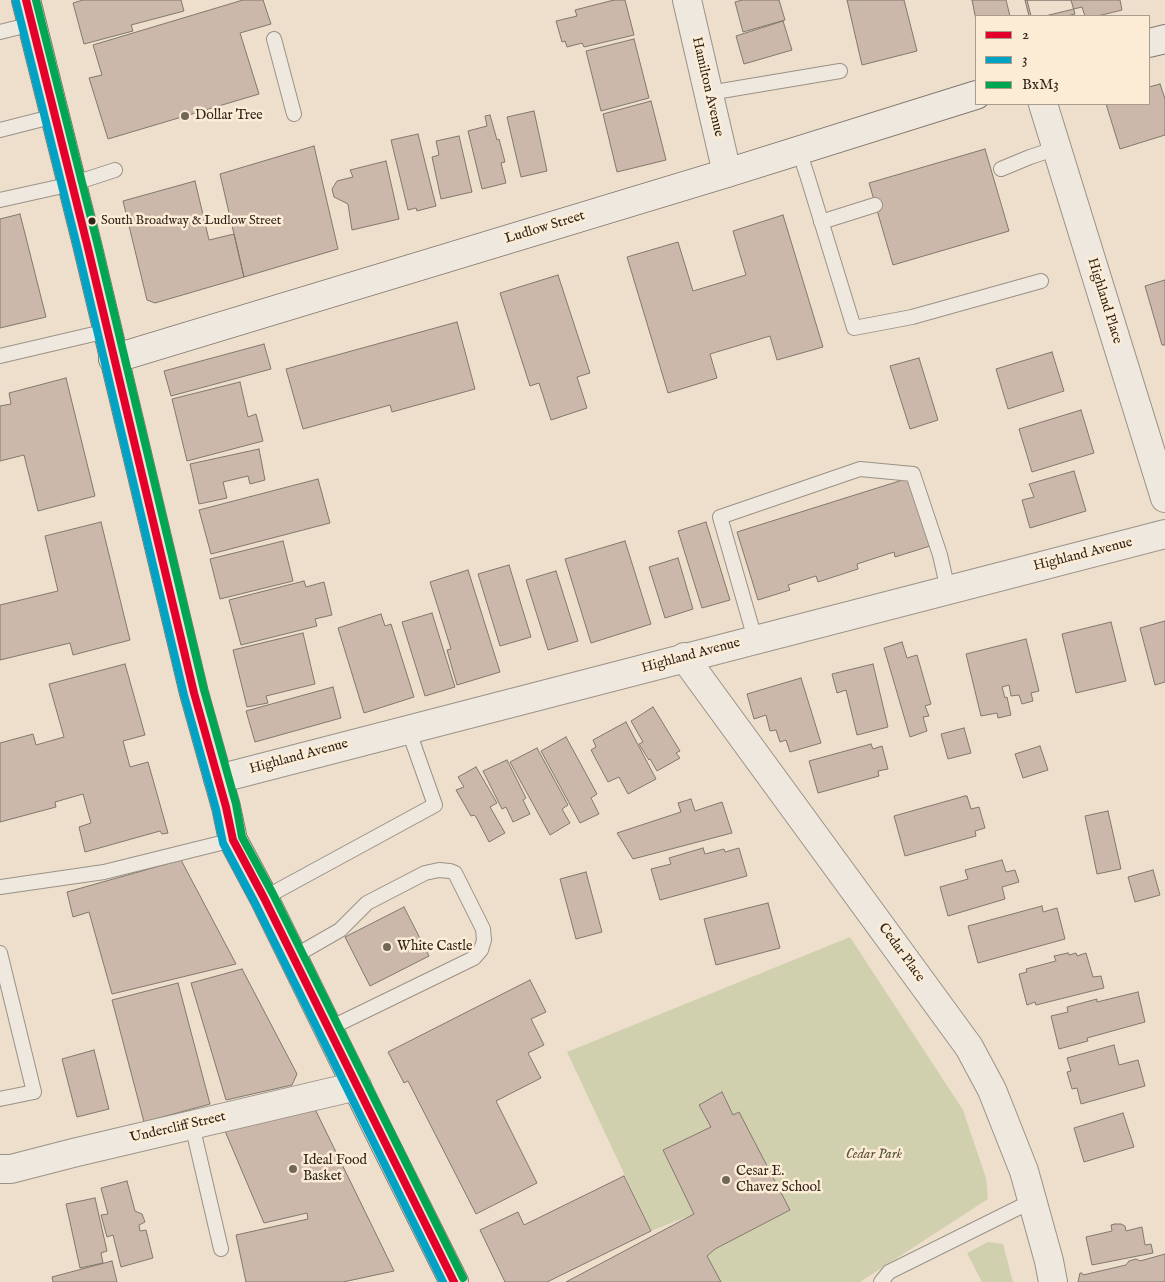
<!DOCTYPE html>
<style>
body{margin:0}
#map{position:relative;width:1165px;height:1282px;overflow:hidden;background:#eddfcc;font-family:"IM FELL English",serif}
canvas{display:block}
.legend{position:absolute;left:975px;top:15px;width:175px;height:90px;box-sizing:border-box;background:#fcecd5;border:1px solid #aa9c8a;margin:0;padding:6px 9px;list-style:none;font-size:15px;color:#2e251a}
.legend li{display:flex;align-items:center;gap:10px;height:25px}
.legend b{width:25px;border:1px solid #aa9c8a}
</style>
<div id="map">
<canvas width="1165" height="1282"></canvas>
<ul class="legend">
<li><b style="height:6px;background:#e4002b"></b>2</li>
<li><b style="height:6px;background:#02a2c5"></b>3</li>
<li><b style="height:6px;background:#00a651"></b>BxM3</li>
</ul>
</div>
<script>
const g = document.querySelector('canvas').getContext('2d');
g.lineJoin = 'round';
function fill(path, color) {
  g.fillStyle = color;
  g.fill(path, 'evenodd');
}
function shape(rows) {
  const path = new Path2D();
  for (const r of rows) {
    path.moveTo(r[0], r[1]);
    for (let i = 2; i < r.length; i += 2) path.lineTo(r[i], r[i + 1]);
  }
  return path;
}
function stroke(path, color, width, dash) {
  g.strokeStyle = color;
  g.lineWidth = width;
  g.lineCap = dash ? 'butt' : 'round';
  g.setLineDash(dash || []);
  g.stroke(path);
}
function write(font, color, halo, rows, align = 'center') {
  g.font = font + ' "IM FELL English",serif';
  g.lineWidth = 5;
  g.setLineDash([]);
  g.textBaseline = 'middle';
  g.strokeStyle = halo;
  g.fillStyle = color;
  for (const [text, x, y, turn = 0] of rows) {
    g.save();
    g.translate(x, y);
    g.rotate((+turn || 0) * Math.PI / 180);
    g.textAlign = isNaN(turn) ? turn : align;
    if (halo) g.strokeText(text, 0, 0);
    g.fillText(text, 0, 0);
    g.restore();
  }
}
fill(shape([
 [850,937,963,1110,986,1178,988,1199,860,1282,721,1282,707,1256,715,1249,790,1210,739,1113,733,1115,722,1092,699,1105,711,1127,663,1150,694,1214,651,1231,567,1052],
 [988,1242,1003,1244,1013,1282,982,1282,967,1253]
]), '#d1d0ae');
const building = shape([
 [83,0,181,0,184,11,131,25,133,31,84,44,73,3,83,0],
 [243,0,263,0,271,24,240,33,259,94,108,139,89,78,102,75,93,45,243,0],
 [614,0,625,0,634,35,584,47,582,43,567,47,565,41,562,42,556,21,577,16,575,10,614,0],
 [742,0,779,0,785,20,743,32,735,2,742,0],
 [847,0,904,0,917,51,862,65,847,0],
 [972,0,1006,0,1010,16,976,16,976,20,972,0],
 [1025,0,1071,0,1075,14,1067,16,1029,16,1025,0],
 [1027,0,1120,0,1122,10,1098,16,1085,16,1082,7,1045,16,1031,16,1027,0],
 [783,21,792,50,744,64,736,36,783,21],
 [634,39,649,98,601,111,586,51,634,39],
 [1160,84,1165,99,1165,135,1120,149,1106,104,1149,104,1149,87,1160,84],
 [651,101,666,160,617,172,603,114,651,101],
 [534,111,547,171,521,177,507,117,534,111],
 [490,115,497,140,499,139,505,162,501,163,506,183,482,189,468,131,487,126,485,116,490,115],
 [418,134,436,206,417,211,416,208,408,210,391,140,418,134],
 [459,136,472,192,441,199,432,157,439,155,436,141,459,136],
 [314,146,338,249,244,277,220,174,314,146],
 [985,149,1009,231,893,265,869,183,985,149],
 [386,161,399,219,352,230,348,204,334,197,332,189,337,181,353,177,350,170,386,161],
 [195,181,209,240,234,234,244,277,155,303,147,300,123,201,195,181],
 [20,214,46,317,0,328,0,219,20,214],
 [783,215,823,347,777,360,770,336,710,354,717,378,668,393,627,257,678,242,693,291,746,275,733,231,783,215],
 [558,275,590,373,577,377,587,408,551,420,539,383,530,386,500,293,558,275],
 [1165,280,1165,345,1162,345,1145,286,1165,280],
 [457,322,475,389,392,412,390,405,303,429,286,369,457,322],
 [264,344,271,369,171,396,164,371,264,344],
 [1052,352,1064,391,1008,409,996,369,1052,352],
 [919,358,938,420,910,429,890,366,919,358],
 [66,378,95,496,38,511,24,455,0,461,0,406,11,404,9,393,66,378],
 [240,382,248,417,256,414,263,441,187,461,172,399,240,382],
 [1081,410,1094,453,1032,472,1019,429,1081,410],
 [259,449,265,480,250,484,248,476,223,482,227,498,199,504,190,464,259,449],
 [1074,471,1086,511,1030,528,1022,500,1034,497,1029,484,1074,471],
 [909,478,930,546,895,557,894,552,857,564,858,569,818,582,816,576,788,585,790,590,758,600,737,532,909,478],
 [318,479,330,523,211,554,199,510,318,479],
 [101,522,130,640,73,655,70,643,0,660,0,605,58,591,45,536,101,522],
 [706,522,730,600,702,608,678,531,706,522],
 [283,541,293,581,220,599,210,559,283,541],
 [625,541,651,624,591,643,565,559,625,541],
 [678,558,693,609,665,618,649,567,678,558],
 [509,565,531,637,500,646,478,574,509,565],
 [468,570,500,672,457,685,447,650,451,649,430,582,468,570],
 [556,571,578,641,548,650,526,580,556,571],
 [304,581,306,587,324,582,332,615,315,619,317,626,241,645,229,600,304,581],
 [432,613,455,687,425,696,402,622,432,613],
 [381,614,385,626,391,624,414,697,364,713,338,628,381,614],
 [1165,621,1165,682,1155,685,1140,628,1165,621],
 [1111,622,1126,681,1076,693,1062,634,1111,622],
 [303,633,315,684,266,696,268,703,247,707,233,650,303,633],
 [1026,639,1039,691,1031,693,1033,701,1022,704,1019,695,1011,696,1009,685,1002,687,1005,698,1007,697,1011,715,998,718,997,713,981,716,966,654,1026,639],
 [902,642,907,658,917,655,931,704,925,706,929,716,923,717,927,731,910,737,884,648,902,642],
 [125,664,145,735,123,741,130,767,148,762,168,833,162,834,160,831,85,852,79,827,91,823,83,794,55,802,56,807,0,822,0,743,33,734,36,745,64,737,49,684,125,664],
 [873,664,888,727,857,735,846,690,837,693,832,674,873,664],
 [801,678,821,743,790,752,786,740,780,742,776,730,770,731,766,715,754,719,747,694,801,678],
 [333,687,341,718,255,742,246,711,333,687],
 [653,707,680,751,676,753,680,758,657,771,650,759,649,760,639,744,643,742,631,721,653,707],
 [626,722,656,779,628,794,619,777,608,782,591,750,596,747,593,740,626,722],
 [964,728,971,753,948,759,941,734,964,728],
 [566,737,597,794,591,798,599,814,580,823,541,751,566,737],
 [871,744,873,749,882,746,888,769,878,771,879,776,818,793,809,761,871,744],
 [1040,746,1048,770,1023,778,1015,754,1040,746],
 [537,748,568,805,562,809,570,823,550,835,510,762,537,748],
 [507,760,526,798,523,800,530,814,513,822,506,807,502,809,483,771,507,760],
 [476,767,497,803,490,807,505,833,489,842,476,817,474,815,471,816,456,790,464,787,458,777,476,767],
 [965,796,967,796,971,809,979,807,985,828,975,831,976,836,905,856,894,816,965,796],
 [691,799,695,811,722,802,732,833,633,859,617,833,681,812,678,803,691,799],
 [1108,811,1121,869,1097,874,1085,816,1108,811],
 [703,848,705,854,724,849,725,852,739,848,747,876,660,900,651,869,671,864,669,858,703,848],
 [181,860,236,964,112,994,89,912,73,917,67,892,181,860],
 [1002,860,1006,872,1015,870,1019,882,1002,887,1005,899,948,916,940,887,968,879,965,870,1002,860],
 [1153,870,1160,895,1135,902,1128,877,1153,870],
 [586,872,602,932,576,939,560,879,586,872],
 [768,903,780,948,716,965,704,919,768,903],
 [1042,906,1043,912,1057,908,1065,939,978,963,968,926,1042,906],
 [404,907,429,956,370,986,345,937,404,907],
 [1068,953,1069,955,1076,953,1077,956,1086,953,1093,977,1101,976,1104,988,1036,1005,1035,1002,1027,1005,1019,974,1027,972,1026,969,1056,961,1054,956,1068,953],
 [242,969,297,1074,292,1085,226,1100,191,983,242,969],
 [530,980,546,1012,531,1019,544,1045,528,1053,541,1078,496,1101,537,1183,476,1214,408,1081,404,1083,388,1052,530,980],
 [178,983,210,1104,144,1122,112,1000,178,983],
 [1138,992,1145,1022,1087,1038,1088,1041,1059,1049,1051,1016,1068,1012,1067,1007,1097,999,1097,1002,1138,992],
 [1114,1045,1119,1065,1138,1060,1145,1086,1081,1104,1077,1088,1072,1089,1067,1072,1071,1071,1067,1058,1114,1045],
 [94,1050,109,1109,77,1117,62,1059,94,1050],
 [722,1092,733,1115,739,1112,790,1210,715,1249,707,1256,721,1282,566,1282,694,1214,663,1150,711,1127,699,1105,722,1092],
 [314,1107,394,1271,343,1282,246,1282,236,1235,308,1219,307,1213,264,1223,225,1131,314,1107],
 [1123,1113,1134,1147,1084,1162,1074,1128,1123,1113],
 [624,1176,651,1231,547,1282,505,1282,480,1230,518,1212,524,1225,624,1176],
 [127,1181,135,1211,142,1214,145,1222,139,1225,140,1231,146,1230,153,1258,121,1267,113,1235,107,1237,101,1215,108,1214,101,1188,127,1181],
 [95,1198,107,1251,101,1253,103,1263,80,1268,66,1204,95,1198],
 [1115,1224,1121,1224,1125,1226,1126,1231,1142,1227,1145,1245,1151,1244,1153,1253,1092,1265,1086,1237,1112,1231,1111,1225,1115,1224],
 [1165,1254,1165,1282,1078,1282,1080,1273,1082,1273,1083,1275,1126,1265,1129,1261,1136,1259,1140,1261,1165,1254],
 [112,1261,117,1282,53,1282,52,1277,112,1261]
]);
fill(building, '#ccb7ab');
stroke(building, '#81786d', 1);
const lane = shape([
 [0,32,32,24],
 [274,39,294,114],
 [709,93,840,71],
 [0,130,55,116],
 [799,151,807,175,854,328,912,317,1041,281],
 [1001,169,1030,157,1057,148],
 [0,200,72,184,115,170],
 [821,222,875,205],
 [0,356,107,331],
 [755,639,720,517,860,469,913,474,940,555,948,590],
 [0,887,104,872,233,840],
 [264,898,435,805,408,729],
 [0,953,34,1092,0,1099],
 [293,957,340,930,367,903,425,873,439,870,450,871,455,873,483,929,484,940,481,950,474,958,328,1029],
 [192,1125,221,1249],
 [881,1282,889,1272,1032,1201]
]);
const street = shape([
 [687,0,727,173],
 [1043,104,1165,498],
 [684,657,969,1047,992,1090,1024,1171,1049,1261,1053,1282],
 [218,779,1165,534],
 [0,1169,11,1169,73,1153,357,1086]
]);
const secondary = shape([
 [1149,43,1165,39],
 [113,359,727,173,976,95]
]);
const primary = shape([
 [26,0,87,244,194,693,226,807,233,840,264,898,378,1130,454,1282]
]);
stroke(lane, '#9a9286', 16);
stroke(street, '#9a9286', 30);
stroke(secondary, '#81786d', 30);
stroke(primary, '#81786d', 30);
stroke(lane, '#efe8df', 14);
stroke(street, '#efe8df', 28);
stroke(secondary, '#efe8df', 28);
stroke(primary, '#ece4d9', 28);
stroke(shape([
 [26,0,87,244,194,693,226,807,233,840,264,898,454,1282]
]), '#e4002b', 8);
stroke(shape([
 [16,2,77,246,184,695,216,809,223,843,255,903,443,1282]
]), '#02a2c5', 8);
stroke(shape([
 [36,0,97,242,204,690,236,804,242,837,273,894,463,1278]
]), '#00a651', 8);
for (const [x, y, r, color] of [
 [185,116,5,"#716658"],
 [92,221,4.5,"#2e251a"],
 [387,947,5,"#716658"],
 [293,1169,5,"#716658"],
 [726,1180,5,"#716658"]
]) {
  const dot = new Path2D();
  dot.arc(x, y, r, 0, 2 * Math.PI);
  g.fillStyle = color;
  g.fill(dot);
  stroke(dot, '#fcecd5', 2);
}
write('13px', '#2e251a', '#fcecd5', [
 ["South Broadway & Ludlow Street",101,221]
], 'left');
write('14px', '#2e251a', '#fcecd5', [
 ["Hamilton Avenue",707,87,77],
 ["Ludlow Street",545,228,-17],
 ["Highland Place",1104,301,73],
 ["Highland Avenue",1083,555,-14],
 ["Highland Avenue",691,656,-15],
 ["Highland Avenue",299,757,-15],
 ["Cedar Place",901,953,54],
 ["Undercliff Street",178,1128,-13]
]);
write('14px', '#2e251a', '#fcecd5', [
 ["Dollar Tree",195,116],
 ["White Castle",397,947],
 ["Ideal Food",303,1161],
 ["Basket",303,1177],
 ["Cesar E.",736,1172],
 ["Chavez School",736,1188]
], 'left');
write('italic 14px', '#58543f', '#fcecd5', [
 ["Cedar Park",874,1155]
]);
</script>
